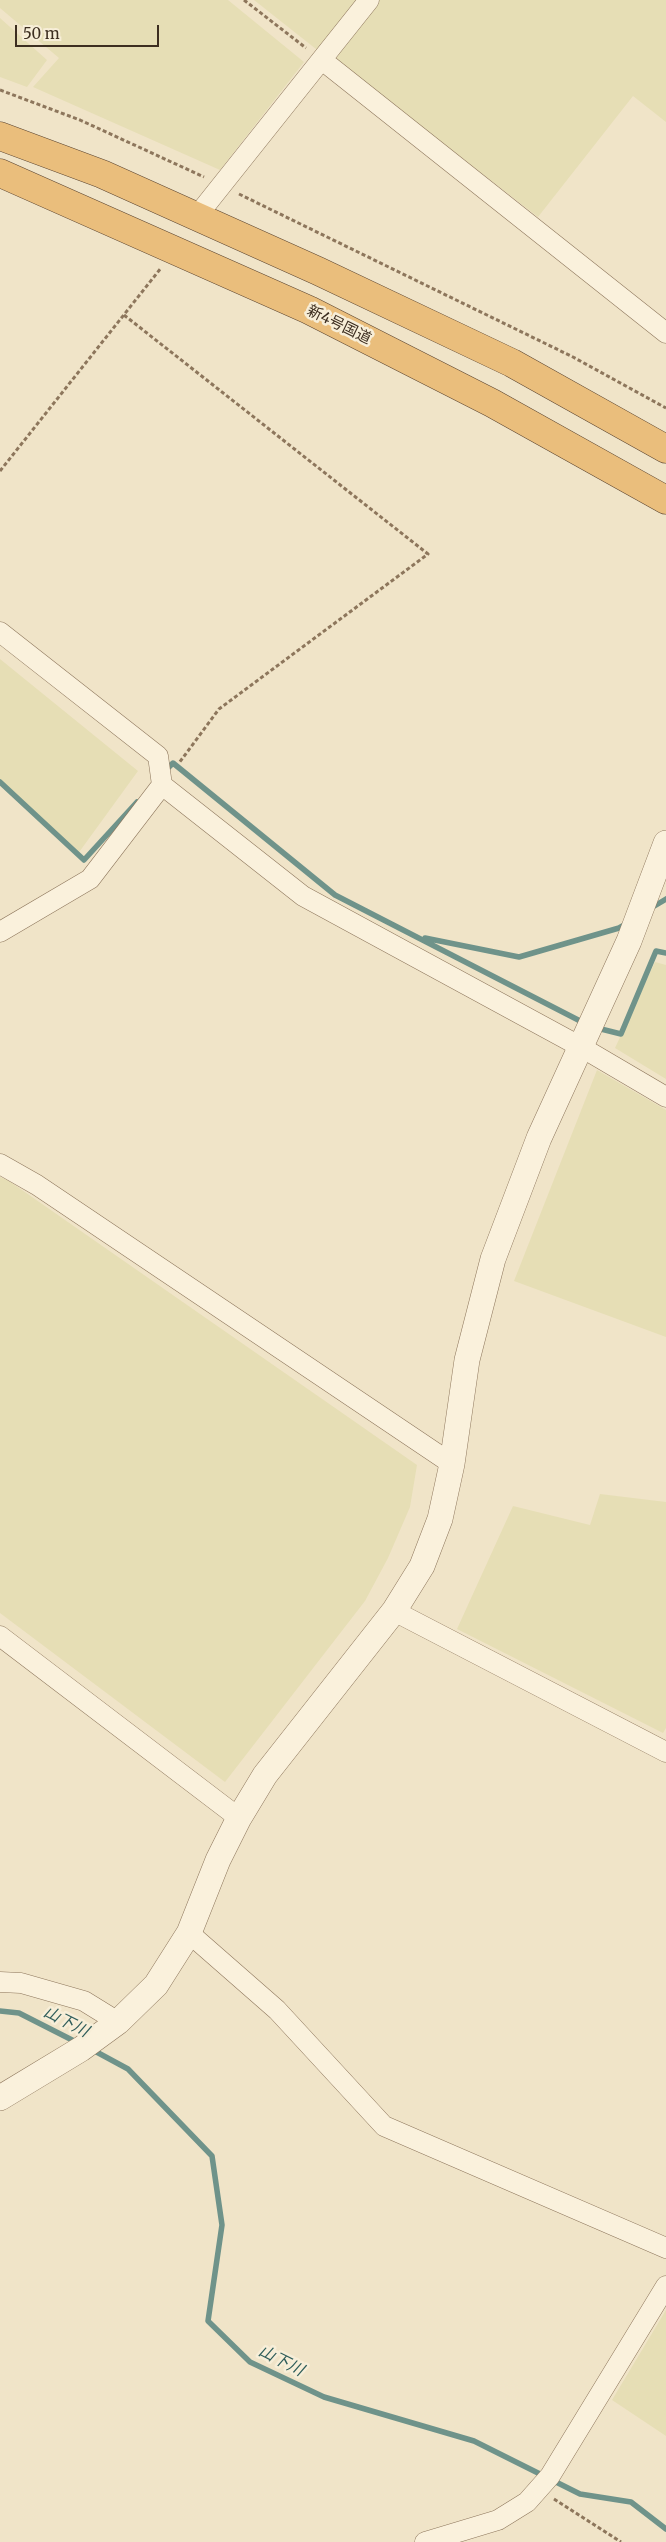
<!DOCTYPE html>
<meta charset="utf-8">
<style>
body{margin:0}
#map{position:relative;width:666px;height:2542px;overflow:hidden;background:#f0e4c8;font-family:Merriweather,serif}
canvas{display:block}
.scale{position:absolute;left:15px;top:25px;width:144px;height:22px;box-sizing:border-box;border:2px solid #3d2e20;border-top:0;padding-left:6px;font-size:15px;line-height:18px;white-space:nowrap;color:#3d2e20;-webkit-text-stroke:4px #f7eed8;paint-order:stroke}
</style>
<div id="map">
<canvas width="666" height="2542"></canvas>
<div class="scale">50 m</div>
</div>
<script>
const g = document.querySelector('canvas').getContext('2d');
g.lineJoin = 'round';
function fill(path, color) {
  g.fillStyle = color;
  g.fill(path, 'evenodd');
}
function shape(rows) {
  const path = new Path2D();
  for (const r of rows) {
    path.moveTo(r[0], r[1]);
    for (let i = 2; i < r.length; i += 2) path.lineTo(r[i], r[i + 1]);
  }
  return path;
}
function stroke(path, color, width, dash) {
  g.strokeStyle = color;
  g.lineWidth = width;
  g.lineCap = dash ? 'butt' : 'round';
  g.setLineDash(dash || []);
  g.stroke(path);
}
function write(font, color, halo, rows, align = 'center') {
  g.font = font + ' Merriweather,"Noto Sans JP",serif';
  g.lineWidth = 5;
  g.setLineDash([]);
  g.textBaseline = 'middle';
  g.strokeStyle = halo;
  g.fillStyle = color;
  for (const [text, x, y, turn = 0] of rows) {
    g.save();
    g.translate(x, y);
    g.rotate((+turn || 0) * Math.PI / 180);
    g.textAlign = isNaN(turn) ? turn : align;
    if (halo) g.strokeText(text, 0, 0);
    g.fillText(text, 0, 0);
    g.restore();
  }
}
fill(shape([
 [0,0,228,0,304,62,220,170,33,87,59,58,0,8],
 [254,0,363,0,321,53],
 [379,0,666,0,666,122,633,96,538,217,333,58],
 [0,18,47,60,27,87,0,77],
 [0,659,138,771,77,855,0,783],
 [655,962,666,965,666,1079,615,1048],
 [597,1070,666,1110,666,1337,514,1281],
 [0,1177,9,1181,417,1465,410,1507,388,1558,365,1601,225,1782,0,1613],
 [600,1494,666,1502,666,1728,663,1733,457,1629,513,1506,590,1525],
 [666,2310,666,2436,612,2400]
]), '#e6deb5');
stroke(shape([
 [165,771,173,763,335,895,586,1024],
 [0,782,84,860,137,802],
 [651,908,666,899],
 [425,938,519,957,619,928,626,924],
 [597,1028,621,1034,656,951,666,953],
 [0,2011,19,2013,78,2043],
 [91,2049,128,2069,212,2156,222,2225,208,2321,250,2362,324,2397,474,2441,580,2494,631,2502,666,2529]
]), '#6f938a', 5.5);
const minor = shape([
 [322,60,666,333],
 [197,216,369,0],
 [0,632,158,756,162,785,303,896,581,1047,666,1097],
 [0,932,90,879,162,785],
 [0,1164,37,1185,452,1464],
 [394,1611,666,1752],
 [0,1636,239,1818],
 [189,1933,277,2010,384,2126,666,2248],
 [0,1982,21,1983,84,2001,118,2022],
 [425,2542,498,2520,527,2502,550,2476,666,2286]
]);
const tertiary = shape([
 [0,2098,81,2049,118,2022,156,1985,189,1933,218,1860,239,1818,265,1775,394,1611,422,1566,440,1519,452,1464,467,1360,493,1259,539,1138,629,941,666,843]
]);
const trunk = shape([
 [0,136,102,174,318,271,512,363,666,449],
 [0,173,309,310,492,403,666,500]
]);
stroke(minor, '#8d765c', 21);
stroke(tertiary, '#8d765c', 26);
stroke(trunk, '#5b4430', 29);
stroke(shape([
 [244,0,306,48],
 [0,90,80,120,204,177],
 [239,194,573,357,666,408],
 [124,315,428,554,219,709,179,763],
 [0,471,161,268],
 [554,2499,621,2542]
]), '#8d765c', 3, [4, 2.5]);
stroke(minor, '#faf1dc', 20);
stroke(tertiary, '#faf1dc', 25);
stroke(trunk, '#eabe7c', 28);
write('15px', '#3d2e20', '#f7eed8', [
 ["新4号国道",339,325,26]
]);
write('italic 16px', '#2f5d5a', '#f7eed8', [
 ["山下川",66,2022,27],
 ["山下川",281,2361,27]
]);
</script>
